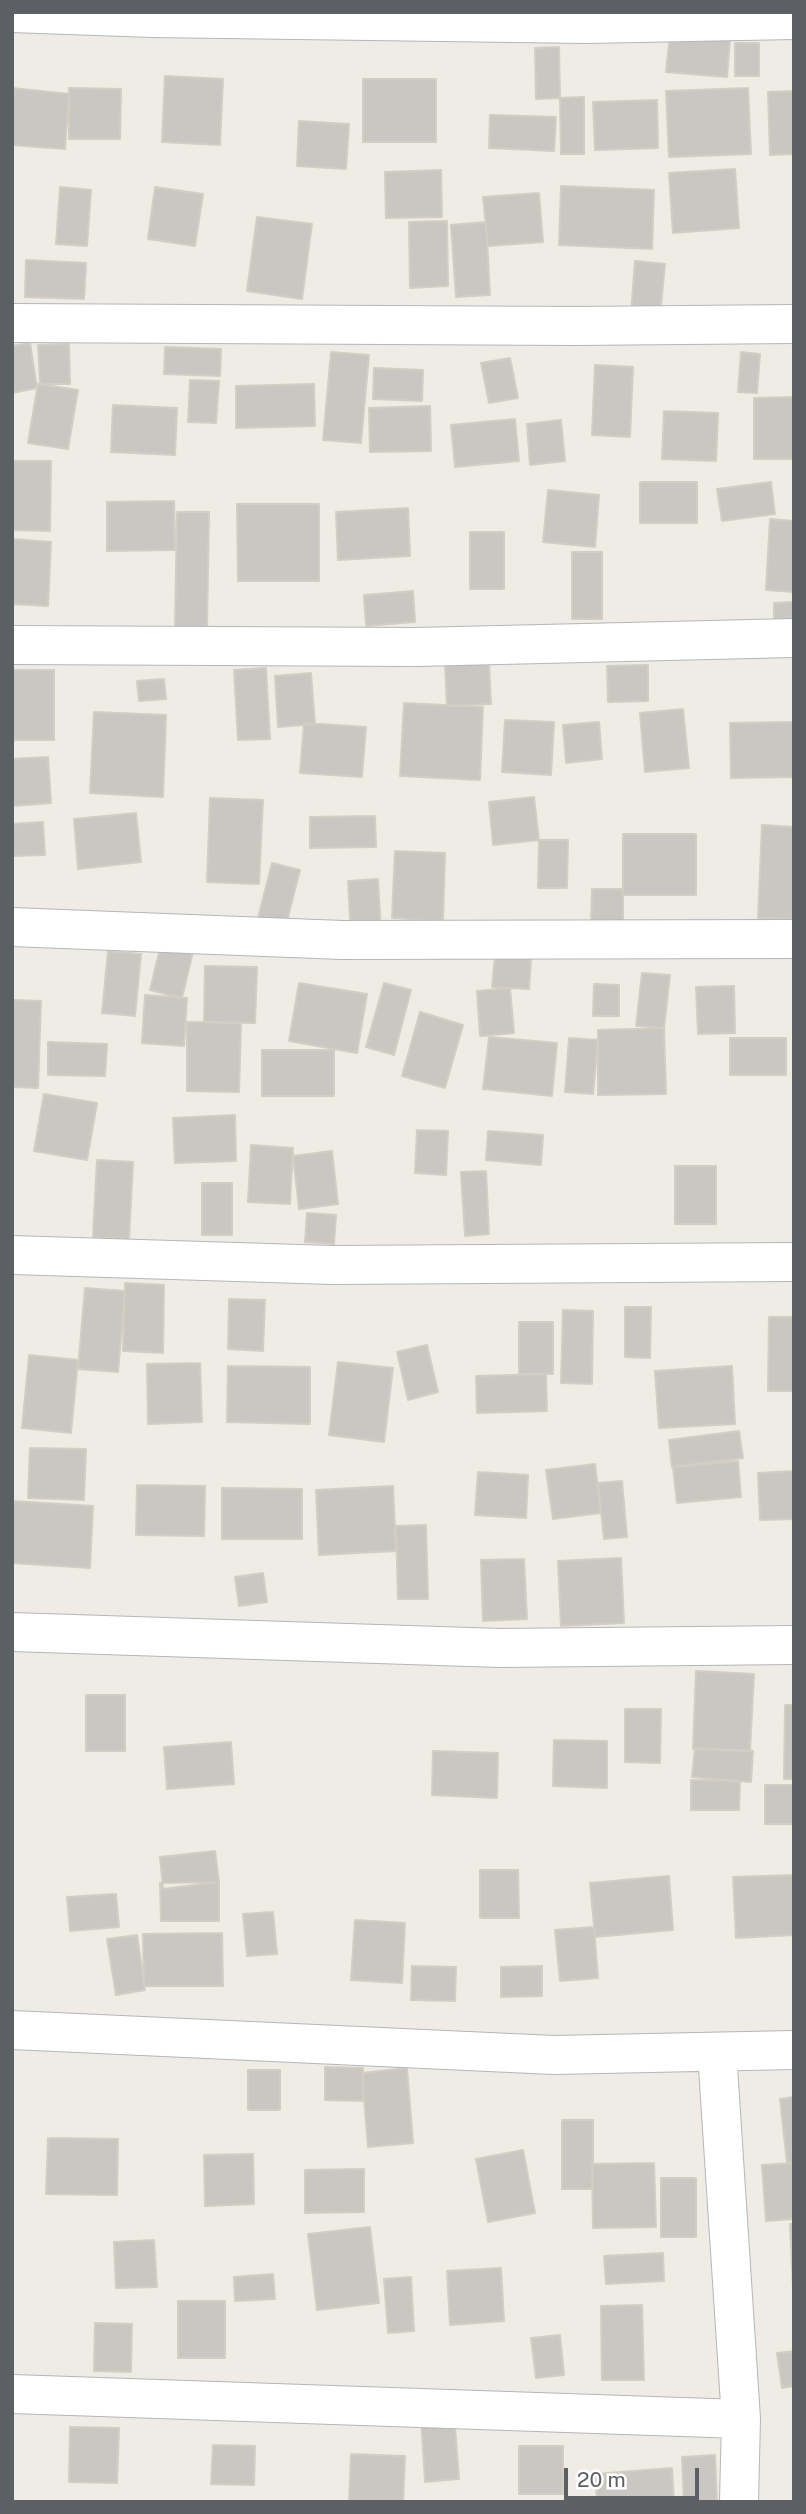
<!DOCTYPE html>
<style>
body{margin:0}
#map{position:relative;width:806px;height:2514px;overflow:hidden;background:#eeece4;font-family:"Public Sans",sans-serif}
canvas{display:block}
.frame{position:absolute;inset:0;border:14px solid #5c5f64;pointer-events:none}
.scale{position:absolute;left:564px;top:2468px;width:135px;height:32px;box-sizing:border-box;border:4px solid #5c5f64;border-top:0;padding-left:9px;font-size:21px;line-height:24px;white-space:nowrap;color:#5c5f64;-webkit-text-stroke:5px #fff;paint-order:stroke}
</style>
<div id="map">
<canvas width="806" height="2514"></canvas>
<div class="frame"></div>
<div class="scale">20 m</div>
</div>
<script>
const g = document.querySelector('canvas').getContext('2d');
g.lineJoin = 'round';
function fill(path, color) {
  g.fillStyle = color;
  g.fill(path, 'evenodd');
}
function shape(rows) {
  const path = new Path2D();
  for (const r of rows) {
    path.moveTo(r[0], r[1]);
    for (let i = 2; i < r.length; i += 2) path.lineTo(r[i], r[i + 1]);
  }
  return path;
}
function stroke(path, color, width, dash) {
  g.strokeStyle = color;
  g.lineWidth = width;
  g.lineCap = dash ? 'butt' : 'round';
  g.setLineDash(dash || []);
  g.stroke(path);
}
const building = shape([
 [670,34,730,40,727,77,666,72,670,34],
 [735,43,759,43,759,76,735,76,735,43],
 [559,47,560,98,536,99,535,48,559,47],
 [165,76,223,79,220,145,162,142,165,76],
 [363,79,436,79,436,142,363,142,363,79],
 [12,88,69,94,65,149,12,145,12,88],
 [69,88,121,89,120,139,69,139,69,88],
 [748,88,751,154,669,157,666,91,748,88],
 [794,91,794,154,770,155,768,92,794,91],
 [584,97,584,154,561,154,560,98,584,97],
 [657,100,658,148,595,150,593,102,657,100],
 [490,115,556,117,554,151,489,148,490,115],
 [299,121,349,124,346,169,297,166,299,121],
 [735,169,739,228,673,233,669,173,735,169],
 [441,170,442,217,386,218,385,172,441,170],
 [561,186,654,190,652,249,559,245,561,186],
 [60,187,91,190,87,246,56,244,60,187],
 [155,187,203,194,195,246,148,239,155,187],
 [539,193,543,242,488,246,483,197,539,193],
 [257,217,312,224,302,299,247,291,257,217],
 [447,221,448,286,410,288,409,222,447,221],
 [486,222,490,295,456,297,451,225,486,222],
 [26,260,86,263,84,299,25,297,26,260],
 [635,261,665,264,660,316,631,314,635,261],
 [30,343,37,388,12,393,12,346,30,343],
 [69,344,70,384,40,384,38,345,69,344],
 [165,347,221,349,220,376,164,374,165,347],
 [331,352,369,355,361,443,323,440,331,352],
 [741,352,760,354,757,393,738,392,741,352],
 [510,358,518,398,489,403,481,363,510,358],
 [595,365,633,367,630,437,592,435,595,365],
 [374,368,423,370,422,401,373,399,374,368],
 [190,380,219,381,216,423,188,422,190,380],
 [38,384,78,390,68,449,28,443,38,384],
 [314,384,315,426,236,428,236,386,314,384],
 [794,397,794,459,754,459,754,398,794,397],
 [113,405,177,408,175,455,111,452,113,405],
 [430,406,431,451,370,452,369,408,430,406],
 [664,411,718,413,716,461,662,459,664,411],
 [515,419,519,461,455,467,451,425,515,419],
 [561,420,565,461,530,465,527,424,561,420],
 [12,461,51,461,50,531,12,530,12,461],
 [640,482,697,482,697,523,640,523,640,482],
 [771,482,775,514,722,521,717,489,771,482],
 [548,490,599,495,595,547,543,542,548,490],
 [174,501,175,550,107,551,107,502,174,501],
 [237,504,319,504,319,581,238,581,237,504],
 [408,508,410,556,338,560,336,512,408,508],
 [177,512,209,512,207,628,175,627,177,512],
 [770,519,794,521,794,592,766,590,770,519],
 [470,532,504,532,504,589,470,589,470,532],
 [12,539,51,542,48,606,12,604,12,539],
 [572,552,602,552,602,619,572,619,572,552],
 [413,591,415,622,366,626,364,595,413,591],
 [794,602,794,627,774,627,774,603,794,602],
 [489,663,491,704,447,706,445,664,489,663],
 [648,665,648,701,608,702,607,666,648,665],
 [266,668,270,739,238,740,234,670,266,668],
 [12,670,54,670,54,740,12,740,12,670],
 [311,673,315,724,278,727,275,676,311,673],
 [164,679,166,699,139,701,137,681,164,679],
 [404,703,483,707,480,780,400,776,404,703],
 [683,709,689,768,645,772,640,713,683,709],
 [94,712,166,715,163,797,90,793,94,712],
 [505,720,554,722,551,775,502,772,505,720],
 [599,722,602,759,566,763,563,725,599,722],
 [794,722,794,777,731,778,730,723,794,722],
 [304,723,366,727,362,777,300,773,304,723],
 [48,757,51,803,12,806,12,759,48,757],
 [534,797,539,840,493,845,489,802,534,797],
 [210,798,263,800,259,884,207,882,210,798],
 [136,813,141,862,78,869,74,819,136,813],
 [375,816,376,847,310,848,310,817,375,816],
 [43,822,45,855,12,856,12,824,43,822],
 [762,825,794,827,794,919,758,918,762,825],
 [623,834,696,834,696,895,623,895,623,834],
 [539,840,568,840,567,888,538,888,539,840],
 [395,851,445,853,443,921,392,918,395,851],
 [272,863,300,870,286,925,258,918,272,863],
 [378,879,381,934,351,936,348,881,378,879],
 [592,889,623,889,623,928,591,927,592,889],
 [163,936,195,943,182,998,150,990,163,936],
 [108,951,141,954,135,1016,102,1013,108,951],
 [495,957,531,960,529,989,492,987,495,957],
 [205,966,257,967,255,1023,204,1022,205,966],
 [642,973,670,975,664,1028,636,1026,642,973],
 [299,983,367,994,357,1053,289,1041,299,983],
 [384,983,411,990,394,1055,366,1047,384,983],
 [594,984,619,985,619,1016,593,1016,594,984],
 [734,986,735,1033,698,1034,696,987,734,986],
 [510,988,514,1033,480,1036,477,991,510,988],
 [145,995,187,998,184,1046,142,1043,145,995],
 [12,1000,41,1001,38,1088,12,1087,12,1000],
 [420,1012,463,1025,445,1088,402,1076,420,1012],
 [187,1022,241,1023,239,1092,187,1091,187,1022],
 [664,1028,666,1094,598,1095,598,1030,664,1028],
 [489,1037,557,1043,552,1096,483,1089,489,1037],
 [569,1038,598,1040,593,1094,565,1092,569,1038],
 [730,1038,786,1038,786,1075,730,1075,730,1038],
 [48,1042,107,1044,105,1076,48,1075,48,1042],
 [262,1050,334,1050,334,1096,262,1096,262,1050],
 [44,1094,97,1103,87,1160,34,1151,44,1094],
 [235,1115,236,1161,175,1163,173,1118,235,1115],
 [417,1130,448,1131,446,1175,415,1173,417,1130],
 [488,1131,543,1135,541,1165,486,1160,488,1131],
 [251,1145,293,1148,290,1204,248,1202,251,1145],
 [332,1151,338,1204,299,1209,293,1156,332,1151],
 [97,1160,133,1162,129,1239,93,1237,97,1160],
 [675,1166,716,1166,716,1224,675,1224,675,1166],
 [486,1171,489,1234,465,1236,461,1172,486,1171],
 [202,1183,232,1183,232,1235,202,1235,202,1183],
 [307,1213,336,1215,334,1244,305,1242,307,1213],
 [125,1283,164,1285,163,1353,123,1351,125,1283],
 [85,1288,125,1291,118,1372,78,1369,85,1288],
 [229,1299,265,1300,263,1351,228,1349,229,1299],
 [625,1307,651,1307,650,1358,625,1357,625,1307],
 [563,1310,593,1311,592,1384,561,1383,563,1310],
 [769,1317,794,1317,794,1391,768,1391,769,1317],
 [519,1322,553,1322,553,1374,519,1374,519,1322],
 [427,1345,438,1392,408,1400,397,1352,427,1345],
 [29,1355,78,1360,71,1433,22,1428,29,1355],
 [338,1362,393,1368,384,1442,329,1435,338,1362],
 [200,1363,202,1422,148,1424,147,1364,200,1363],
 [228,1366,310,1367,310,1424,227,1422,228,1366],
 [732,1366,735,1424,659,1428,655,1371,732,1366],
 [546,1374,547,1411,477,1413,476,1376,546,1374],
 [739,1431,743,1458,672,1467,669,1440,739,1431],
 [30,1448,86,1449,84,1500,28,1498,30,1448],
 [738,1461,741,1497,677,1503,673,1467,738,1461],
 [595,1464,601,1513,553,1519,546,1470,595,1464],
 [794,1471,794,1519,760,1520,758,1473,794,1471],
 [478,1472,528,1475,526,1518,475,1515,478,1472],
 [622,1481,627,1537,604,1539,598,1483,622,1481],
 [137,1485,205,1486,204,1536,136,1535,137,1485],
 [393,1486,396,1551,319,1555,316,1490,393,1486],
 [222,1488,302,1489,302,1539,222,1539,222,1488],
 [12,1501,93,1506,90,1568,12,1563,12,1501],
 [426,1525,428,1599,398,1599,396,1526,426,1525],
 [621,1558,624,1623,561,1626,558,1561,621,1558],
 [524,1559,527,1619,483,1621,481,1560,524,1559],
 [263,1573,267,1602,239,1606,235,1577,263,1573],
 [696,1671,754,1674,750,1751,693,1749,696,1671],
 [86,1695,125,1695,125,1751,86,1751,86,1695],
 [785,1705,794,1705,794,1779,784,1779,785,1705],
 [625,1709,661,1709,660,1763,625,1762,625,1709],
 [554,1740,607,1741,607,1788,553,1786,554,1740],
 [231,1742,234,1784,167,1789,164,1747,231,1742],
 [695,1748,753,1751,751,1782,692,1777,695,1748],
 [433,1751,498,1753,497,1798,432,1795,433,1751],
 [691,1780,740,1781,739,1810,691,1810,691,1780],
 [765,1785,794,1785,794,1824,765,1824,765,1785],
 [215,1851,219,1882,163,1889,160,1857,215,1851],
 [480,1870,518,1870,519,1918,480,1918,480,1870],
 [794,1875,794,1935,736,1938,733,1877,794,1875],
 [669,1876,673,1930,595,1937,590,1883,669,1876],
 [219,1882,219,1921,161,1921,160,1883,219,1882],
 [116,1894,119,1927,70,1931,67,1897,116,1894],
 [273,1912,277,1954,247,1956,243,1914,273,1912],
 [355,1920,405,1923,402,1983,351,1980,355,1920],
 [594,1927,598,1978,560,1981,555,1930,594,1927],
 [222,1933,223,1986,144,1986,143,1934,222,1933],
 [137,1935,145,1990,116,1995,107,1939,137,1935],
 [412,1966,456,1967,455,2001,411,2000,412,1966],
 [542,1966,542,1996,501,1997,501,1967,542,1966],
 [325,2067,363,2068,363,2101,325,2100,325,2067],
 [407,2068,413,2143,368,2147,362,2073,407,2068],
 [248,2070,280,2070,280,2110,248,2110,248,2070],
 [794,2097,794,2163,787,2163,780,2099,794,2097],
 [562,2120,593,2120,593,2189,562,2189,562,2120],
 [48,2138,118,2139,117,2195,46,2194,48,2138],
 [523,2150,535,2213,488,2222,476,2159,523,2150],
 [253,2154,254,2204,205,2206,204,2155,253,2154],
 [654,2163,656,2227,593,2228,592,2164,654,2163],
 [794,2163,794,2219,766,2221,762,2165,794,2163],
 [364,2169,364,2212,305,2213,305,2170,364,2169],
 [661,2178,696,2178,696,2237,661,2237,661,2178],
 [790,2224,794,2224,794,2288,793,2288,790,2224],
 [370,2227,379,2303,317,2310,308,2234,370,2227],
 [154,2240,157,2287,116,2288,114,2242,154,2240],
 [663,2253,664,2281,606,2284,604,2256,663,2253],
 [501,2268,504,2321,450,2325,447,2271,501,2268],
 [273,2274,275,2299,235,2301,234,2277,273,2274],
 [411,2277,414,2331,388,2333,384,2279,411,2277],
 [178,2301,225,2301,225,2358,178,2358,178,2301],
 [642,2305,644,2380,602,2380,601,2306,642,2305],
 [95,2323,132,2324,131,2372,94,2371,95,2323],
 [560,2335,564,2375,536,2378,531,2338,560,2335],
 [794,2351,794,2386,782,2388,777,2353,794,2351],
 [454,2414,459,2479,425,2482,421,2416,454,2414],
 [70,2427,119,2428,117,2483,69,2482,70,2427],
 [213,2445,255,2446,254,2485,211,2484,213,2445],
 [519,2446,563,2446,563,2494,519,2494,519,2446],
 [351,2454,405,2456,403,2502,349,2502,351,2454],
 [715,2455,717,2502,684,2502,682,2457,715,2455],
 [672,2468,674,2502,597,2502,595,2474,672,2468]
]);
fill(building, '#cac6c1');
stroke(building, '#d2cec3', 2);
const minor = shape([
 [12,13,153,18,586,24,794,20],
 [12,323,575,326,794,324],
 [12,645,416,647,794,638],
 [12,927,342,940,794,939],
 [12,1255,332,1265,794,1262],
 [12,1632,500,1648,794,1645],
 [12,2030,554,2055,794,2050],
 [717,2052,741,2419],
 [12,2394,741,2419,739,2502]
]);
stroke(minor, '#b4b6ba', 40);
stroke(minor, '#fff', 38);
</script>
